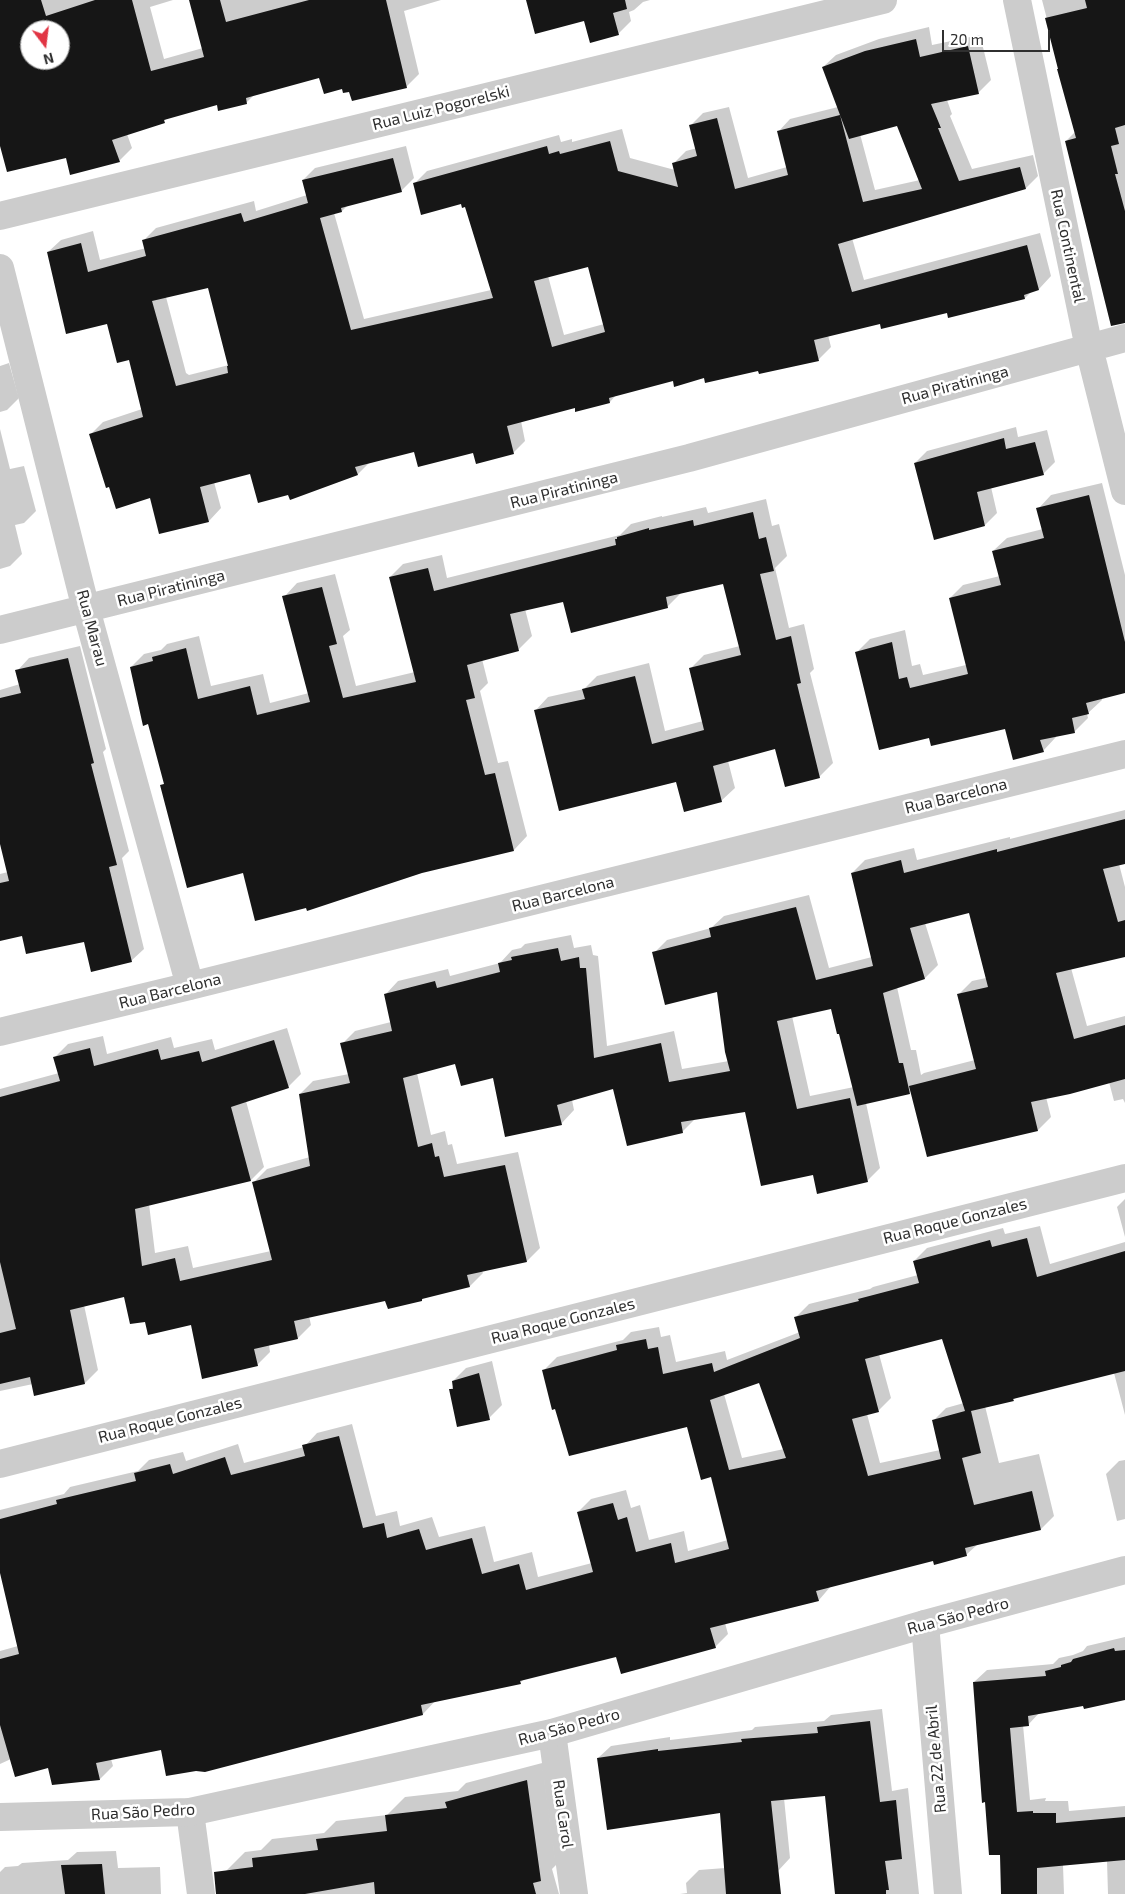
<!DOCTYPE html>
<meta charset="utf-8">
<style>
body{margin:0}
#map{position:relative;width:1125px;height:1894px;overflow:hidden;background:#fff;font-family:"Exo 2",sans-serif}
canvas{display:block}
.north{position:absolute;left:20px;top:20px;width:50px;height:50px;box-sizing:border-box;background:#fff;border:1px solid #acacac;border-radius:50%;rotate:165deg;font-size:14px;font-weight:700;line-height:20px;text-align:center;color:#2f2f2f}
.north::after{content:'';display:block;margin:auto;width:18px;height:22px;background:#e13544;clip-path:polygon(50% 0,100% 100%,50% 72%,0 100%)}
.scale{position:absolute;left:942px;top:30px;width:108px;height:22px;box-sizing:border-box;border:2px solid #2f2f2f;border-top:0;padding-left:6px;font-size:15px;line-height:18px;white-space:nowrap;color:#2f2f2f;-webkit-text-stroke:4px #fff;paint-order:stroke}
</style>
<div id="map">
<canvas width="1125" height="1894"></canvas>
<div class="north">N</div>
<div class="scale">20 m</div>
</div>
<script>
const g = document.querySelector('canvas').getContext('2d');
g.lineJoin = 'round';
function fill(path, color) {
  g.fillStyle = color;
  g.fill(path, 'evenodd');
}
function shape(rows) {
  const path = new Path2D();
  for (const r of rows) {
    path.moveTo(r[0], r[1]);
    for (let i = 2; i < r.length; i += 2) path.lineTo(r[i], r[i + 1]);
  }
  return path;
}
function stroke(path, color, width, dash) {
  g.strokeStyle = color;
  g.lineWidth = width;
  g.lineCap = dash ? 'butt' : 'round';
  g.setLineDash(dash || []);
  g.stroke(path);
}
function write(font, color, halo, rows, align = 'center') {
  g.font = font + ' "Exo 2",sans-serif';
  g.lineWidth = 5;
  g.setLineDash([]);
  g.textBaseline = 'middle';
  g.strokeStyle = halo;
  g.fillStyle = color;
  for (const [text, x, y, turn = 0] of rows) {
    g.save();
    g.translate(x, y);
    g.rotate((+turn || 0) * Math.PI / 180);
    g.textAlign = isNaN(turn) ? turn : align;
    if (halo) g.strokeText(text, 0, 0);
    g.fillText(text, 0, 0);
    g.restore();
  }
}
fill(shape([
 [0,0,173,0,150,7,164,59,203,48,190,0,441,0,404,11,419,74,406,87,350,90,320,77,255,94,247,102,217,103,168,117,164,121,127,134,132,148,119,161,67,157,0,141],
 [30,30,60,30,60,60,30,60],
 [527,0,650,0,643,2,634,10,629,12,631,21,618,34,585,19],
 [1042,0,1125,0,1125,301,1066,141,1076,131],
 [929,27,932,45,980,35,991,80,978,93,947,100,952,114,950,116,972,169,1033,155,1038,176,1026,188,852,238,864,280,1040,233,1051,276,1039,289,1032,291,1025,298,880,322,828,335,831,347,819,359,759,370,673,380,616,395,610,402,575,407,521,421,525,441,513,453,415,450,370,462,358,474,289,493,251,473,214,482,221,508,209,521,151,496,91,434,103,422,142,409,130,358,108,322,48,252,61,240,93,231,100,260,146,248,144,240,156,228,254,201,256,211,307,195,303,180,315,168,406,146,414,178,401,191,348,205,342,211,334,213,364,319,491,290,466,205,414,184,427,171,559,135,561,142,572,139,572,142,622,129,630,158,675,170,673,164,686,151,697,148,690,126,703,113,729,107,748,178,787,167,778,132,790,119,838,107,823,67,836,55,879,39],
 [898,124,920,180,875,190,860,134],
 [589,265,604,324,564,335,548,276],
 [209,287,229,365,189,375,186,373,166,297],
 [9,363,19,398,7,410,0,412,0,366],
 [1016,427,1018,437,1047,430,1055,462,1043,474,991,487,997,513,985,525,915,463,927,451],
 [0,429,10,469,24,466,36,511,24,523,15,525,22,554,10,566,0,569],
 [1102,483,1125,575,1125,692,1102,698,1102,700,1087,714,1088,718,1074,732,1056,736,1056,737,1043,751,1006,728,929,736,857,652,870,639,905,630,912,666,920,664,923,675,966,665,950,598,963,585,1000,576,993,551,1007,538,1043,529,1038,509,1051,495],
 [766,499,772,526,779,524,787,556,775,568,789,628,804,624,814,669,810,673,833,763,819,777,776,748,728,761,735,788,721,801,535,711,548,697,584,689,597,676,649,663,665,731,703,721,691,668,704,655,740,646,724,582,681,593,668,606,563,600,525,609,532,636,518,650,482,659,488,683,480,691,498,763,508,761,527,836,514,850,421,872,244,872,162,786,165,783,149,723,131,667,144,654,161,650,167,644,199,636,211,686,263,674,270,703,309,693,284,597,297,583,335,574,350,630,343,636,356,686,415,672,390,577,403,564,442,555,447,578,620,535,631,524,662,516,662,517,706,507,708,513],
 [80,646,106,749,103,752,129,851,122,858,144,949,131,961,85,941,23,934,0,940,0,874,8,872,0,839,0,690,20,684,17,671,29,658],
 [1125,810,1125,863,1119,864,1125,887,1125,956,1071,968,1087,1026,1125,1016,1125,1103,1123,1099,1114,1101,1109,1082,1046,1097,1051,1117,1038,1130,928,1155,912,1090,909,1093,866,1103,880,1168,867,1181,814,1173,746,1110,695,1119,682,1132,614,1088,572,1100,574,1110,561,1124,494,1076,456,1063,417,1073,431,1135,445,1131,448,1145,452,1144,457,1164,518,1152,540,1248,527,1261,482,1271,483,1273,470,1286,424,1297,422,1300,386,1299,309,1316,311,1325,298,1338,269,1345,270,1352,257,1365,191,1324,146,1320,125,1295,84,1305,98,1370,85,1383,33,1384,0,1391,0,1089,59,1073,55,1057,68,1044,103,1036,107,1054,171,1037,174,1048,212,1039,215,1050,287,1028,301,1074,288,1087,246,1101,264,1167,251,1180,149,1204,155,1253,188,1246,193,1268,271,1251,254,1182,267,1169,310,1157,300,1094,313,1081,349,1074,342,1044,355,1031,391,1022,385,995,398,981,448,969,450,976,500,963,512,950,521,948,525,944,571,935,574,948,591,945,593,955,598,956,607,1046,674,1031,682,1069,729,1061,718,991,654,953,667,940,711,928,724,916,809,895,829,968,872,957,852,873,865,860,914,848,917,860,1010,837,1010,839],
 [970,912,986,978,972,981,959,994,975,1060,924,1073,921,1075,916,1050,911,1050,897,987,925,978,938,965,925,923],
 [832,1007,854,1087,810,1096,792,1016],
 [1125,1199,1125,1237,1117,1207],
 [1040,1226,1050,1264,1125,1242,1125,1415,1114,1373,1017,1397,1013,1400,985,1406,999,1463,1039,1454,1054,1516,1041,1529,978,1544,966,1555,934,1560,831,1586,819,1600,725,1623,728,1634,715,1647,617,1655,524,1679,520,1683,436,1700,423,1714,162,1748,111,1759,113,1766,100,1779,48,1766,11,1759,0,1764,0,1651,18,1646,0,1567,0,1510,64,1494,70,1487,138,1471,149,1460,183,1452,186,1461,238,1444,244,1463,304,1447,317,1433,352,1424,376,1516,397,1511,400,1526,432,1517,439,1537,485,1526,494,1562,532,1552,538,1577,592,1563,578,1512,591,1499,626,1490,631,1508,640,1505,649,1540,684,1531,688,1551,728,1540,712,1475,688,1425,544,1370,557,1357,623,1340,631,1332,659,1327,661,1337,670,1335,676,1362,725,1351,727,1360,800,1332,796,1317,809,1304,870,1289,873,1287,918,1275,914,1261,927,1248,1003,1228,1005,1234],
 [943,1337,964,1403,946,1408,933,1421,940,1450,880,1463,867,1414,878,1411,891,1398,879,1354],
 [760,1381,784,1449,742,1458,724,1394],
 [492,1361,502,1405,489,1418,450,1390,454,1386,453,1381,466,1368],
 [1125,1460,1125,1519,1117,1521,1106,1474,1119,1461],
 [1125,1637,1125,1699,1040,1712,1028,1725,1023,1725,1030,1800,1046,1798,1045,1801,1068,1801,1069,1811,1125,1806,1125,1894,1108,1894,1107,1861,1063,1865,1064,1894,1002,1894,1001,1854,987,1801,974,1682,987,1670,1053,1664,1059,1658,1073,1655,1083,1651,1087,1646],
 [882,1709,892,1791,908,1788,919,1894,858,1894,826,1794,784,1798,790,1858,778,1871,769,1894,680,1894,687,1893,686,1883,699,1870,725,1868,721,1811,598,1758,611,1746,670,1737,670,1740,752,1730,755,1727,824,1721,831,1715],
 [546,1762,560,1861,552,1869,559,1894,229,1894,226,1871,245,1852,261,1850,272,1839,324,1833,336,1821,387,1815,405,1797,458,1791,466,1783],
 [116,1851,118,1868,160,1867,161,1894,0,1894,0,1872,5,1867,18,1866,22,1863,68,1860,77,1852]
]), '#0003');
fill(shape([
 [0,0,41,0,46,16,95,0,132,0,151,71,204,57,189,0,220,0,226,22,309,0,386,0,407,88,352,101,349,92,343,93,342,89,324,94,319,78,246,98,247,104,218,111,217,105,164,120,165,123,112,140,120,162,70,175,66,158,7,172,0,146],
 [30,30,60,30,60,60,30,60],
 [526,0,625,0,627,9,613,13,619,35,590,43,584,21,535,34],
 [1085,0,1125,0,1125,125,1115,128,1119,144,1111,146,1118,174,1115,174,1125,211,1125,323,1111,326,1065,141,1076,138,1057,69,1058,69,1045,18,1087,8],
 [916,39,920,57,968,46,979,94,931,104,941,128,938,128,959,181,1020,167,1026,189,838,244,852,292,1027,245,1039,290,1024,295,1025,299,948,318,947,313,881,329,880,324,814,340,819,361,759,374,758,371,705,383,704,378,674,387,673,381,609,398,610,403,575,412,575,408,507,426,514,454,476,464,473,453,418,467,414,452,355,467,358,475,290,500,288,495,258,503,250,474,200,487,209,522,159,534,150,498,116,509,109,487,106,488,89,434,143,417,129,360,117,363,107,324,66,334,47,252,81,243,88,272,146,256,142,240,241,213,244,222,308,203,302,180,393,158,402,192,341,208,342,212,320,218,351,330,493,298,465,207,462,208,461,204,421,215,413,183,547,146,549,154,559,151,560,154,610,141,618,171,678,187,672,163,697,156,689,125,717,118,735,189,788,175,777,131,840,115,822,67,865,51],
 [840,115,849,139,897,126,922,189,863,202],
 [588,267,605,332,552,347,534,281],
 [208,288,228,366,227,366,228,373,176,386,152,301],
 [1004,438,1006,449,1035,442,1044,475,977,492,985,526,934,540,914,463],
 [1089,495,1125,642,1125,693,1086,703,1089,714,1072,718,1075,733,1040,740,1044,752,1013,760,1005,729,931,746,929,738,879,750,855,652,892,642,899,679,907,677,910,688,968,674,949,598,1001,585,992,551,1044,538,1036,508],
 [753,512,759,539,766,537,774,571,760,574,776,640,791,636,801,683,797,684,820,778,785,787,775,749,713,766,722,802,684,812,676,782,559,811,534,710,585,699,582,689,635,676,652,744,704,730,689,668,741,655,723,584,666,597,668,608,571,633,563,602,510,614,519,651,467,665,475,698,466,700,485,775,495,773,514,851,422,873,307,911,306,908,255,921,243,873,187,888,160,785,164,784,148,724,143,726,130,667,153,661,152,657,186,648,198,699,250,686,257,715,310,702,282,596,322,587,337,644,329,646,343,698,416,682,389,577,428,568,434,591,616,545,615,539,617,539,617,537,649,528,649,530,693,520,694,526],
 [68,658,94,763,91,764,117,865,109,867,132,962,91,972,84,942,26,954,22,936,0,941,0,883,9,881,0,844,0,698,21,693,15,670],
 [1125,819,1125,864,1103,869,1118,922,1125,920,1125,957,1056,973,1074,1039,1125,1025,1125,1079,1070,1094,1031,1102,1038,1131,927,1157,909,1086,976,1069,957,994,988,987,969,913,910,928,925,979,883,993,899,1063,903,1063,910,1094,857,1106,839,1034,837,1034,831,1009,777,1021,797,1109,850,1098,868,1182,817,1194,813,1175,761,1186,745,1112,681,1122,683,1133,627,1146,613,1089,557,1105,562,1125,505,1137,493,1078,461,1086,455,1064,403,1078,418,1147,432,1143,435,1157,439,1156,444,1177,505,1165,527,1262,467,1275,470,1287,422,1299,422,1301,388,1309,385,1301,294,1321,298,1339,254,1349,258,1366,202,1379,191,1325,148,1335,145,1322,130,1324,124,1297,70,1310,85,1384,34,1396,30,1377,0,1384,0,1333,16,1329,0,1262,0,1097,60,1081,53,1057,90,1048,94,1066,158,1049,161,1060,199,1051,202,1062,274,1040,289,1088,231,1107,251,1181,135,1209,142,1266,175,1258,180,1281,272,1260,252,1182,310,1166,299,1094,350,1083,340,1043,392,1031,384,994,435,981,437,988,500,972,498,963,512,960,511,957,558,948,561,961,579,957,580,968,586,968,594,1058,661,1043,669,1082,730,1071,725,1052,717,992,665,1005,652,952,711,937,709,928,796,907,816,980,873,966,851,873,901,860,904,873,997,849,997,852],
 [1027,1238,1037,1277,1125,1251,1125,1371,1013,1399,1014,1401,971,1411,981,1453,962,1458,974,1505,1032,1491,1041,1530,965,1548,967,1556,934,1565,933,1561,816,1591,819,1601,710,1628,716,1648,621,1674,616,1657,520,1681,521,1684,421,1705,423,1715,205,1772,196,1771,166,1776,161,1750,96,1763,100,1780,52,1785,48,1768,15,1777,0,1725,0,1659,19,1654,0,1573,0,1519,57,1504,56,1500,136,1481,134,1473,170,1464,173,1474,225,1457,231,1475,305,1456,302,1445,339,1436,363,1528,384,1523,387,1538,419,1529,426,1550,472,1538,482,1574,519,1564,526,1590,593,1572,577,1512,613,1503,618,1520,627,1517,636,1552,671,1543,675,1563,729,1549,711,1477,701,1480,687,1427,569,1456,555,1409,552,1410,542,1370,617,1350,616,1345,646,1339,648,1349,658,1347,663,1374,712,1363,714,1372,800,1338,794,1317,859,1301,858,1299,919,1283,913,1261,990,1240,992,1247],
 [942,1339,965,1411,932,1420,941,1459,868,1476,852,1419,879,1412,865,1359],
 [759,1383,786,1458,729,1470,710,1400],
 [479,1373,490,1420,457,1427,449,1389,453,1389,452,1381],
 [1114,1648,1115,1651,1125,1650,1125,1700,1084,1709,1083,1706,1028,1716,1029,1726,1010,1728,1017,1812,1033,1811,1033,1813,1056,1813,1056,1823,1125,1817,1125,1860,1037,1868,1037,1894,1001,1894,1000,1855,989,1855,985,1802,982,1803,973,1682,1046,1676,1045,1671,1061,1667,1061,1665,1071,1662,1073,1659],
 [870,1721,880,1802,896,1800,902,1859,885,1861,889,1890,886,1890,886,1894,835,1894,825,1796,771,1801,781,1894,726,1894,720,1813,607,1830,597,1758,658,1749,658,1751,742,1742,741,1739,818,1733,817,1727],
 [527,1780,541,1881,533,1883,536,1894,375,1894,374,1882,305,1894,216,1894,214,1872,253,1867,252,1858,318,1850,316,1839,387,1831,385,1815,447,1808,445,1802],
 [102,1864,105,1894,65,1894,61,1865]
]), '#161616');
stroke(shape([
 [1017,0,1089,348,1125,491],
 [0,216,883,0],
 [0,268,86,609,190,986],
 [0,630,689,458,1125,338],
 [0,1032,190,986,1125,754],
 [0,1464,1125,1178],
 [925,1624,948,1894],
 [552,1733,574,1894],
 [190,1812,201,1894]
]), '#ccc', 28);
stroke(shape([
 [0,1817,190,1812,552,1733,925,1624,1125,1570]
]), '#ccc', 28);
write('16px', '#2f2f2f', '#fff', [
 ["Rua Luiz Pogorelski",441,108,-14],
 ["Rua Continental",1068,246,78],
 ["Rua Piratininga",955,385,-15],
 ["Rua Piratininga",564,490,-14],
 ["Rua Piratininga",171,588,-14],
 ["Rua Marau",92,628,75],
 ["Rua Barcelona",956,796,-14],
 ["Rua Barcelona",563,894,-14],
 ["Rua Barcelona",170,991,-14],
 ["Rua Roque Gonzales",955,1221,-14],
 ["Rua Roque Gonzales",563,1321,-14],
 ["Rua Roque Gonzales",170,1420,-14],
 ["Rua São Pedro",958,1616,-15],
 ["Rua São Pedro",569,1727,-15],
 ["Rua 22 de Abril",936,1759,-95],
 ["Rua São Pedro",143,1812,-3],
 ["Rua Carol",563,1814,82]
]);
</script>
